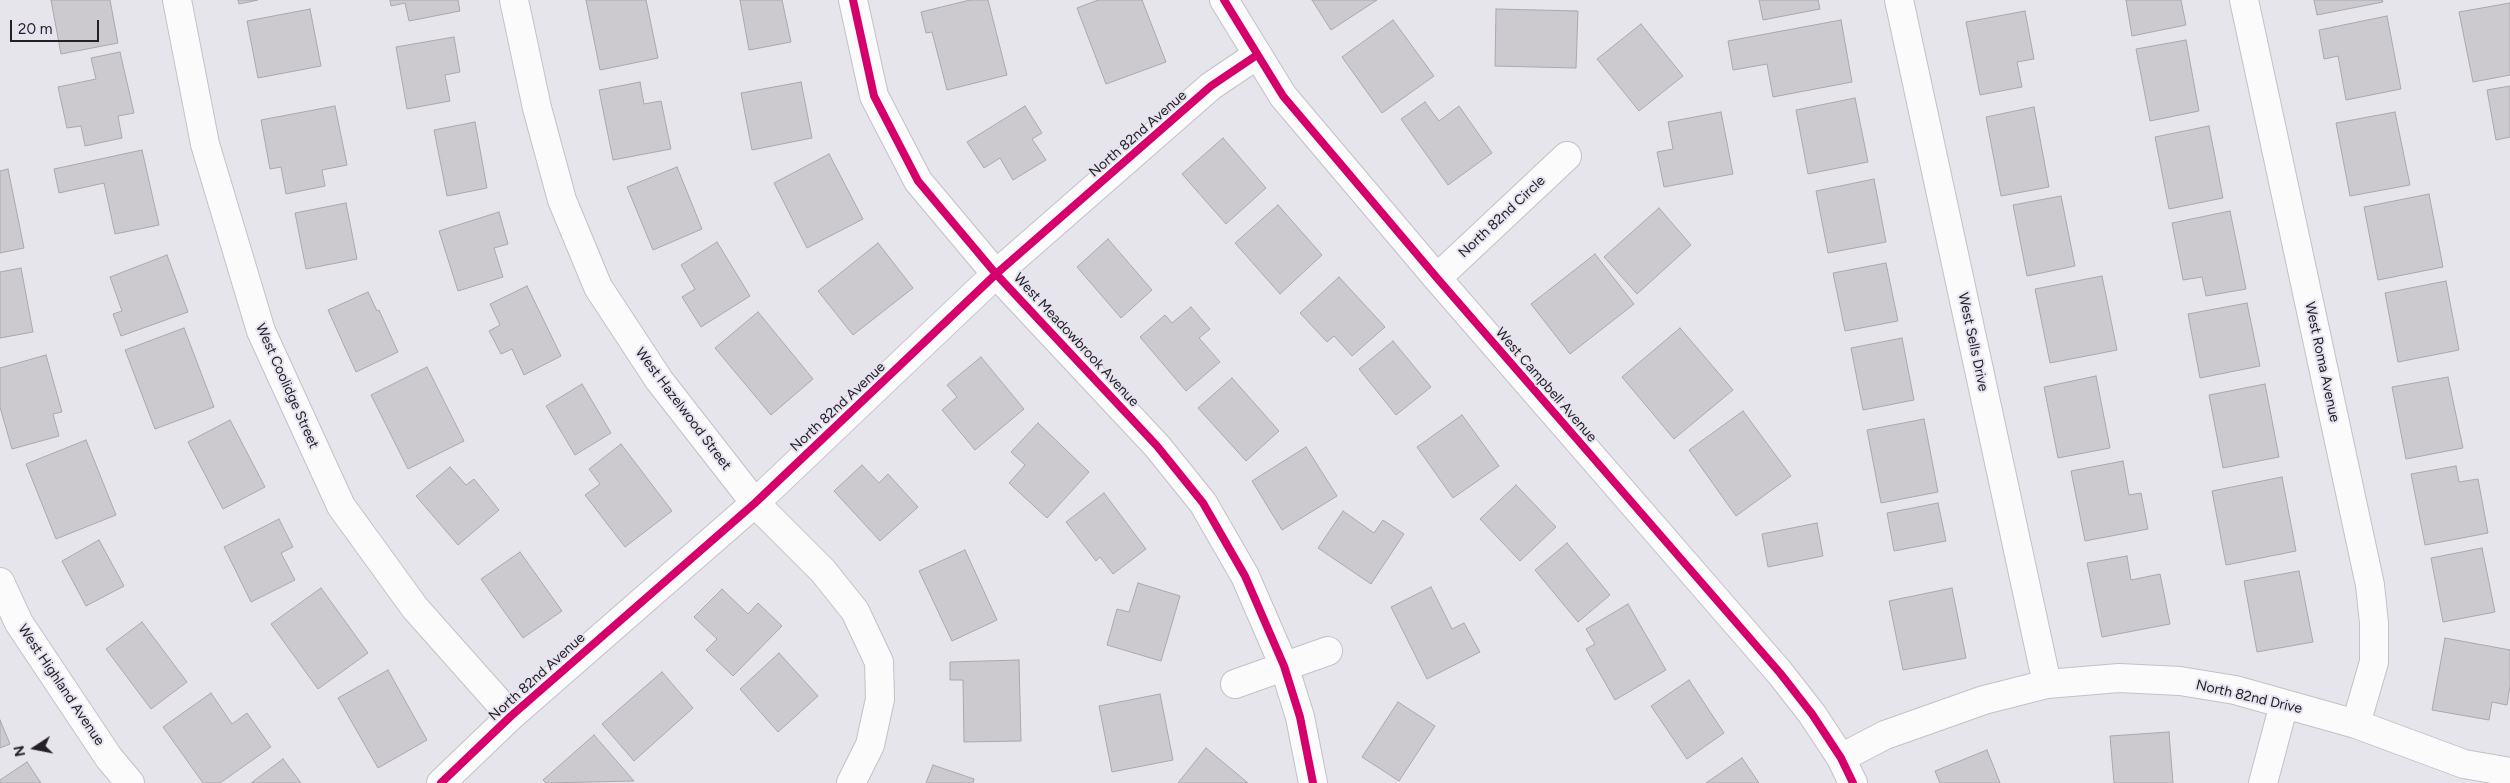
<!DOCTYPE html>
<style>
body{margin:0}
#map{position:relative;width:2510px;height:783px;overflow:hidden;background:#e7e5ec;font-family:Figtree,sans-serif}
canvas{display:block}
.north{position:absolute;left:10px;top:723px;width:50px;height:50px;-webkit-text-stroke:4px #e6e2ef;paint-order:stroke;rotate:259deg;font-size:14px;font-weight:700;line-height:20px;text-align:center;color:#232126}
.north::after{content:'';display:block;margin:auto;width:18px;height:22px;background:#232126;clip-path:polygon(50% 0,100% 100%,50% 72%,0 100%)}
.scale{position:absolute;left:10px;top:20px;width:89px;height:22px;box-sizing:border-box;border:2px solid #232126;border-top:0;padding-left:6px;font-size:15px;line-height:18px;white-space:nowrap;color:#232126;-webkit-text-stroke:4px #e6e2ef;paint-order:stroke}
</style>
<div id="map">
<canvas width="2510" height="783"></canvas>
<div class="north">N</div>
<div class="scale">20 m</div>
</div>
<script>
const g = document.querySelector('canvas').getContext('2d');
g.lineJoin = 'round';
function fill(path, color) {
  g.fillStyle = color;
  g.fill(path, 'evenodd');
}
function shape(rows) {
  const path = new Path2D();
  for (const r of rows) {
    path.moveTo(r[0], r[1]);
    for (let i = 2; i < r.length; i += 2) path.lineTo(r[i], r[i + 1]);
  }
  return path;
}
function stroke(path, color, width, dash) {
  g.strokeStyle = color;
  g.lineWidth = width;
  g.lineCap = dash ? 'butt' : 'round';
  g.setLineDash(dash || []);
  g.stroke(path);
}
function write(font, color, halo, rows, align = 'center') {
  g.font = font + ' Figtree,sans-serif';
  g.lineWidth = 4;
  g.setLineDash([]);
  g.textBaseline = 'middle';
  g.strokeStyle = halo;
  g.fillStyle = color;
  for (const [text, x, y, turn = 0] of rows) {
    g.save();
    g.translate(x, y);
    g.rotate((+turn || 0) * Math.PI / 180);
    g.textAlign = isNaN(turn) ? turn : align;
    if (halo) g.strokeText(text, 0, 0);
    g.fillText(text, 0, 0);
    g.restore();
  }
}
const building = shape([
 [51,0,110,0,118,43,61,54,51,0],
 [238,0,258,0,239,4,238,0],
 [390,0,458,0,460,11,409,21,405,3,391,6,390,0],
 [586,0,646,0,658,58,600,70,586,0],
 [740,0,782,0,791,42,749,50,740,0],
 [970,0,988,0,1007,75,947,90,932,32,926,33,921,12,970,0],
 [1098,0,1142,0,1166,62,1106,84,1077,8,1098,0],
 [1312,0,1377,0,1331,30,1312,0],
 [1759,0,1818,0,1820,9,1763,20,1759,0],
 [2126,0,2181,0,2186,25,2132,36,2126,0],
 [2314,0,2382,0,2383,2,2317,15,2314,0],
 [2510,3,2510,75,2473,82,2459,12,2510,3],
 [310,9,321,66,258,78,247,21,310,9],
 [1496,9,1578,11,1576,68,1495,66,1496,9],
 [2025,11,2034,59,2017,62,2022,87,1980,95,1966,22,2025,11],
 [2387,16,2401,89,2346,100,2338,56,2324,59,2319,30,2387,16],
 [1393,20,1434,76,1382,113,1342,57,1393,20],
 [1841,20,1852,82,1773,97,1767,64,1733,70,1728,41,1841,20],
 [1641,24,1683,76,1639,111,1597,59,1641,24],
 [454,37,460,72,445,75,450,101,407,109,396,47,454,37],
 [2186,40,2199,111,2150,121,2136,49,2186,40],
 [120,52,134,113,118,116,122,138,85,146,81,126,67,128,58,87,96,79,91,58,120,52],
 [640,82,644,104,661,101,671,149,613,160,599,90,640,82],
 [801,82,812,138,752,150,741,93,801,82],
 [2510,86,2510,137,2496,140,2487,90,2510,86],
 [1855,98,1868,162,1808,174,1796,110,1855,98],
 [1425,102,1439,121,1459,106,1492,153,1448,185,1401,119,1425,102],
 [335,106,347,165,322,170,325,186,286,194,281,167,270,169,261,120,335,106],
 [1025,106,1042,133,1032,139,1046,160,1013,180,1000,158,984,168,967,142,1025,106],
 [2034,107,2049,187,2001,196,1986,117,2034,107],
 [1721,112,1733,174,1664,187,1657,152,1673,149,1668,122,1721,112],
 [2395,112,2410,185,2350,196,2336,123,2395,112],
 [475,122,487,188,447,196,434,130,475,122],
 [2209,126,2223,198,2169,209,2155,137,2209,126],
 [1223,138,1266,188,1226,224,1182,174,1223,138],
 [142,150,159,225,115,234,104,183,59,193,54,169,142,150],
 [829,154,863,219,807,248,774,183,829,154],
 [677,167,702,229,653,250,627,187,677,167],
 [8,169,24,248,0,253,0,171,8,169],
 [1874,179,1886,242,1828,253,1816,191,1874,179],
 [2429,194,2443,267,2378,280,2364,207,2429,194],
 [2061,196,2075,266,2027,276,2013,205,2061,196],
 [346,203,357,259,306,269,295,213,346,203],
 [1278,205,1322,255,1280,294,1235,243,1278,205],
 [1659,208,1691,245,1637,294,1604,257,1659,208],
 [2230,211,2246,289,2206,296,2202,277,2183,280,2172,223,2230,211],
 [499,212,508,244,494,248,503,277,458,291,439,231,499,212],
 [1108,239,1152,290,1121,318,1077,267,1108,239],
 [717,242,750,296,701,327,682,297,695,289,681,265,717,242],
 [878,243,913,288,853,335,818,291,878,243],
 [1595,254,1634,304,1570,354,1531,304,1595,254],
 [167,255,188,312,121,336,113,314,122,311,110,277,167,255],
 [1886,263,1898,321,1845,331,1833,273,1886,263],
 [21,268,33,332,0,338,0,272,21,268],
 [2102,276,2117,350,2050,363,2035,289,2102,276],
 [1339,277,1385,327,1352,356,1334,336,1327,342,1300,313,1339,277],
 [2446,281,2459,350,2398,362,2385,293,2446,281],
 [527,286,561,356,524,375,512,349,501,354,489,331,500,325,490,304,527,286],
 [368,292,377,311,379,310,398,352,356,372,328,310,368,292],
 [2247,303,2260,366,2200,378,2188,314,2247,303],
 [1191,307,1210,329,1199,338,1220,362,1186,391,1140,337,1165,315,1172,323,1191,307],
 [758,312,813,379,771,415,715,348,758,312],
 [184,328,214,407,155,429,125,350,184,328],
 [1680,328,1733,390,1674,439,1622,377,1680,328],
 [1902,338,1914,400,1863,410,1851,348,1902,338],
 [1393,341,1431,387,1396,415,1359,369,1393,341],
 [46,355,62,412,53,414,59,436,12,449,0,407,0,368,46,355],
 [981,357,1024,409,975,450,942,410,957,397,947,385,981,357],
 [427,367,464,441,408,469,371,395,427,367],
 [2096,376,2110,448,2058,458,2044,387,2096,376],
 [2448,377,2463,448,2406,459,2392,387,2448,377],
 [1232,378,1279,431,1246,461,1198,408,1232,378],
 [582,384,611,433,575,455,546,406,582,384],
 [2265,384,2279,457,2223,468,2209,395,2265,384],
 [1743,411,1791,476,1736,516,1689,450,1743,411],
 [1462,415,1499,466,1453,498,1417,447,1462,415],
 [1924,419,1938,492,1881,503,1867,430,1924,419],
 [230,420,265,487,223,509,188,442,230,420],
 [1038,423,1089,472,1047,518,1009,483,1025,465,1011,452,1038,423],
 [86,440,116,515,56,539,26,464,86,440],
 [621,444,672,511,625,547,585,495,600,484,589,469,621,444],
 [1306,447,1337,496,1282,530,1252,481,1306,447],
 [2123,461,2129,495,2141,493,2148,529,2085,541,2071,471,2123,461],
 [862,465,879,483,888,474,918,507,880,541,834,491,862,465],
 [2456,466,2459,482,2478,479,2488,533,2425,545,2411,474,2456,466],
 [450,467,466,485,474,479,499,510,458,545,416,496,450,467],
 [2282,477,2296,551,2226,565,2212,491,2282,477],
 [1516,485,1556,527,1520,561,1480,519,1516,485],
 [1104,493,1146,549,1113,574,1100,557,1096,561,1066,522,1104,493],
 [1938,503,1946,541,1894,551,1887,513,1938,503],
 [1343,511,1374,533,1383,520,1404,534,1371,584,1318,548,1343,511],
 [279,519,293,547,281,553,295,580,251,602,224,547,279,519],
 [1817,523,1823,556,1768,567,1762,534,1817,523],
 [99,540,124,586,86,606,62,561,99,540],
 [1567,543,1610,595,1578,622,1535,570,1567,543],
 [2482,548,2495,612,2443,622,2431,558,2482,548],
 [965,550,997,620,952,641,919,571,965,550],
 [520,552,562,611,523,638,481,579,520,552],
 [2127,556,2131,580,2160,574,2170,624,2102,637,2087,563,2127,556],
 [2299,571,2313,642,2257,652,2244,581,2299,571],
 [1138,583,1180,596,1161,661,1107,645,1117,609,1129,612,1138,583],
 [1431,587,1452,629,1464,623,1480,652,1427,679,1391,607,1431,587],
 [321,588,368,653,318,689,271,624,321,588],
 [1952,588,1966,658,1903,670,1889,601,1952,588],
 [722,589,748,614,758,603,782,626,733,676,706,650,717,639,694,617,722,589],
 [1628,604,1666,670,1615,700,1586,649,1595,644,1586,629,1628,604],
 [142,622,187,682,151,709,106,649,142,622],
 [2445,638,2510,650,2510,686,2507,705,2492,702,2489,720,2432,710,2445,638],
 [779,653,818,696,778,732,740,689,779,653],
 [1019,660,1021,741,964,742,963,680,950,680,950,662,1019,660],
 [388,670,427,740,378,768,338,698,388,670],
 [662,672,693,708,634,761,602,724,662,672],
 [1689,680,1724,733,1687,759,1651,706,1689,680],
 [211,693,232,724,247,713,271,747,220,783,203,783,163,727,211,693],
 [1160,694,1173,760,1112,772,1099,706,1160,694],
 [1398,702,1435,726,1399,781,1362,757,1398,702],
 [0,720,10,744,0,748,0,720],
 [2169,732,2173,783,2114,783,2110,736,2169,732],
 [594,735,634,781,546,783,543,780,594,735],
 [1206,748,1248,783,1178,783,1206,748],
 [1987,750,2000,783,1940,783,1935,771,1987,750],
 [1742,758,1759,783,1706,783,1742,758],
 [283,759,301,783,251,783,283,759],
 [27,762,41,783,0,783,0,780,27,762],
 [933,765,974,779,973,783,926,783,933,765]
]);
fill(building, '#cccacf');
stroke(building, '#a9a8ad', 1);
const street = shape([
 [177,0,205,144,261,331,341,506,415,608,511,716],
 [514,0,537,108,562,200,598,287,659,380,755,503,823,571,855,611,879,662,880,699,870,745,851,783],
 [853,0,874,96,918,181,996,274,1157,446,1203,503,1245,576,1284,666,1300,717,1313,783],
 [1224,0,1283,96,1437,278,1780,673,1812,714,1841,758,1853,783],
 [1899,0,2047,684],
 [2244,0,2370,585,2374,623,2374,662,2356,724],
 [1437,278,1567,156],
 [0,582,19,623,109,758,130,783],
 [1235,684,1328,651],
 [1841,758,1885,735,1984,700,2047,684,2119,678,2180,681,2235,690,2356,724,2464,764,2510,772],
 [441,783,511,716,755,503,996,274,1211,86,1257,55],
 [2263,783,2284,704]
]);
stroke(street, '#c2c1c6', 30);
stroke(street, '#fbfbfc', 28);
stroke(shape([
 [853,0,874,96,918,181,996,274,1157,446,1203,503,1245,576,1284,666,1300,717,1313,783],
 [1224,0,1283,96,1437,278,1780,673,1812,714,1841,758,1853,783],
 [441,783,511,716,755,503,996,274,1211,86,1257,55]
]), '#d6006c', 8);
write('14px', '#232126', '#e6e2ef', [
 ["North 82nd Avenue",1138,134,-41],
 ["North 82nd Circle",1502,217,-43],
 ["West Meadowbrook Avenue",1076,340,47],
 ["West Sells Drive",1973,342,78],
 ["West Roma Avenue",2322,362,78],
 ["West Campbell Avenue",1546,385,49],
 ["West Coolidge Street",287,386,66],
 ["North 82nd Avenue",838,407,-43],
 ["West Hazelwood Street",683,409,53],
 ["North 82nd Avenue",537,677,-42],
 ["West Highland Avenue",61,685,56],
 ["North 82nd Drive",2249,697,13]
]);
</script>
